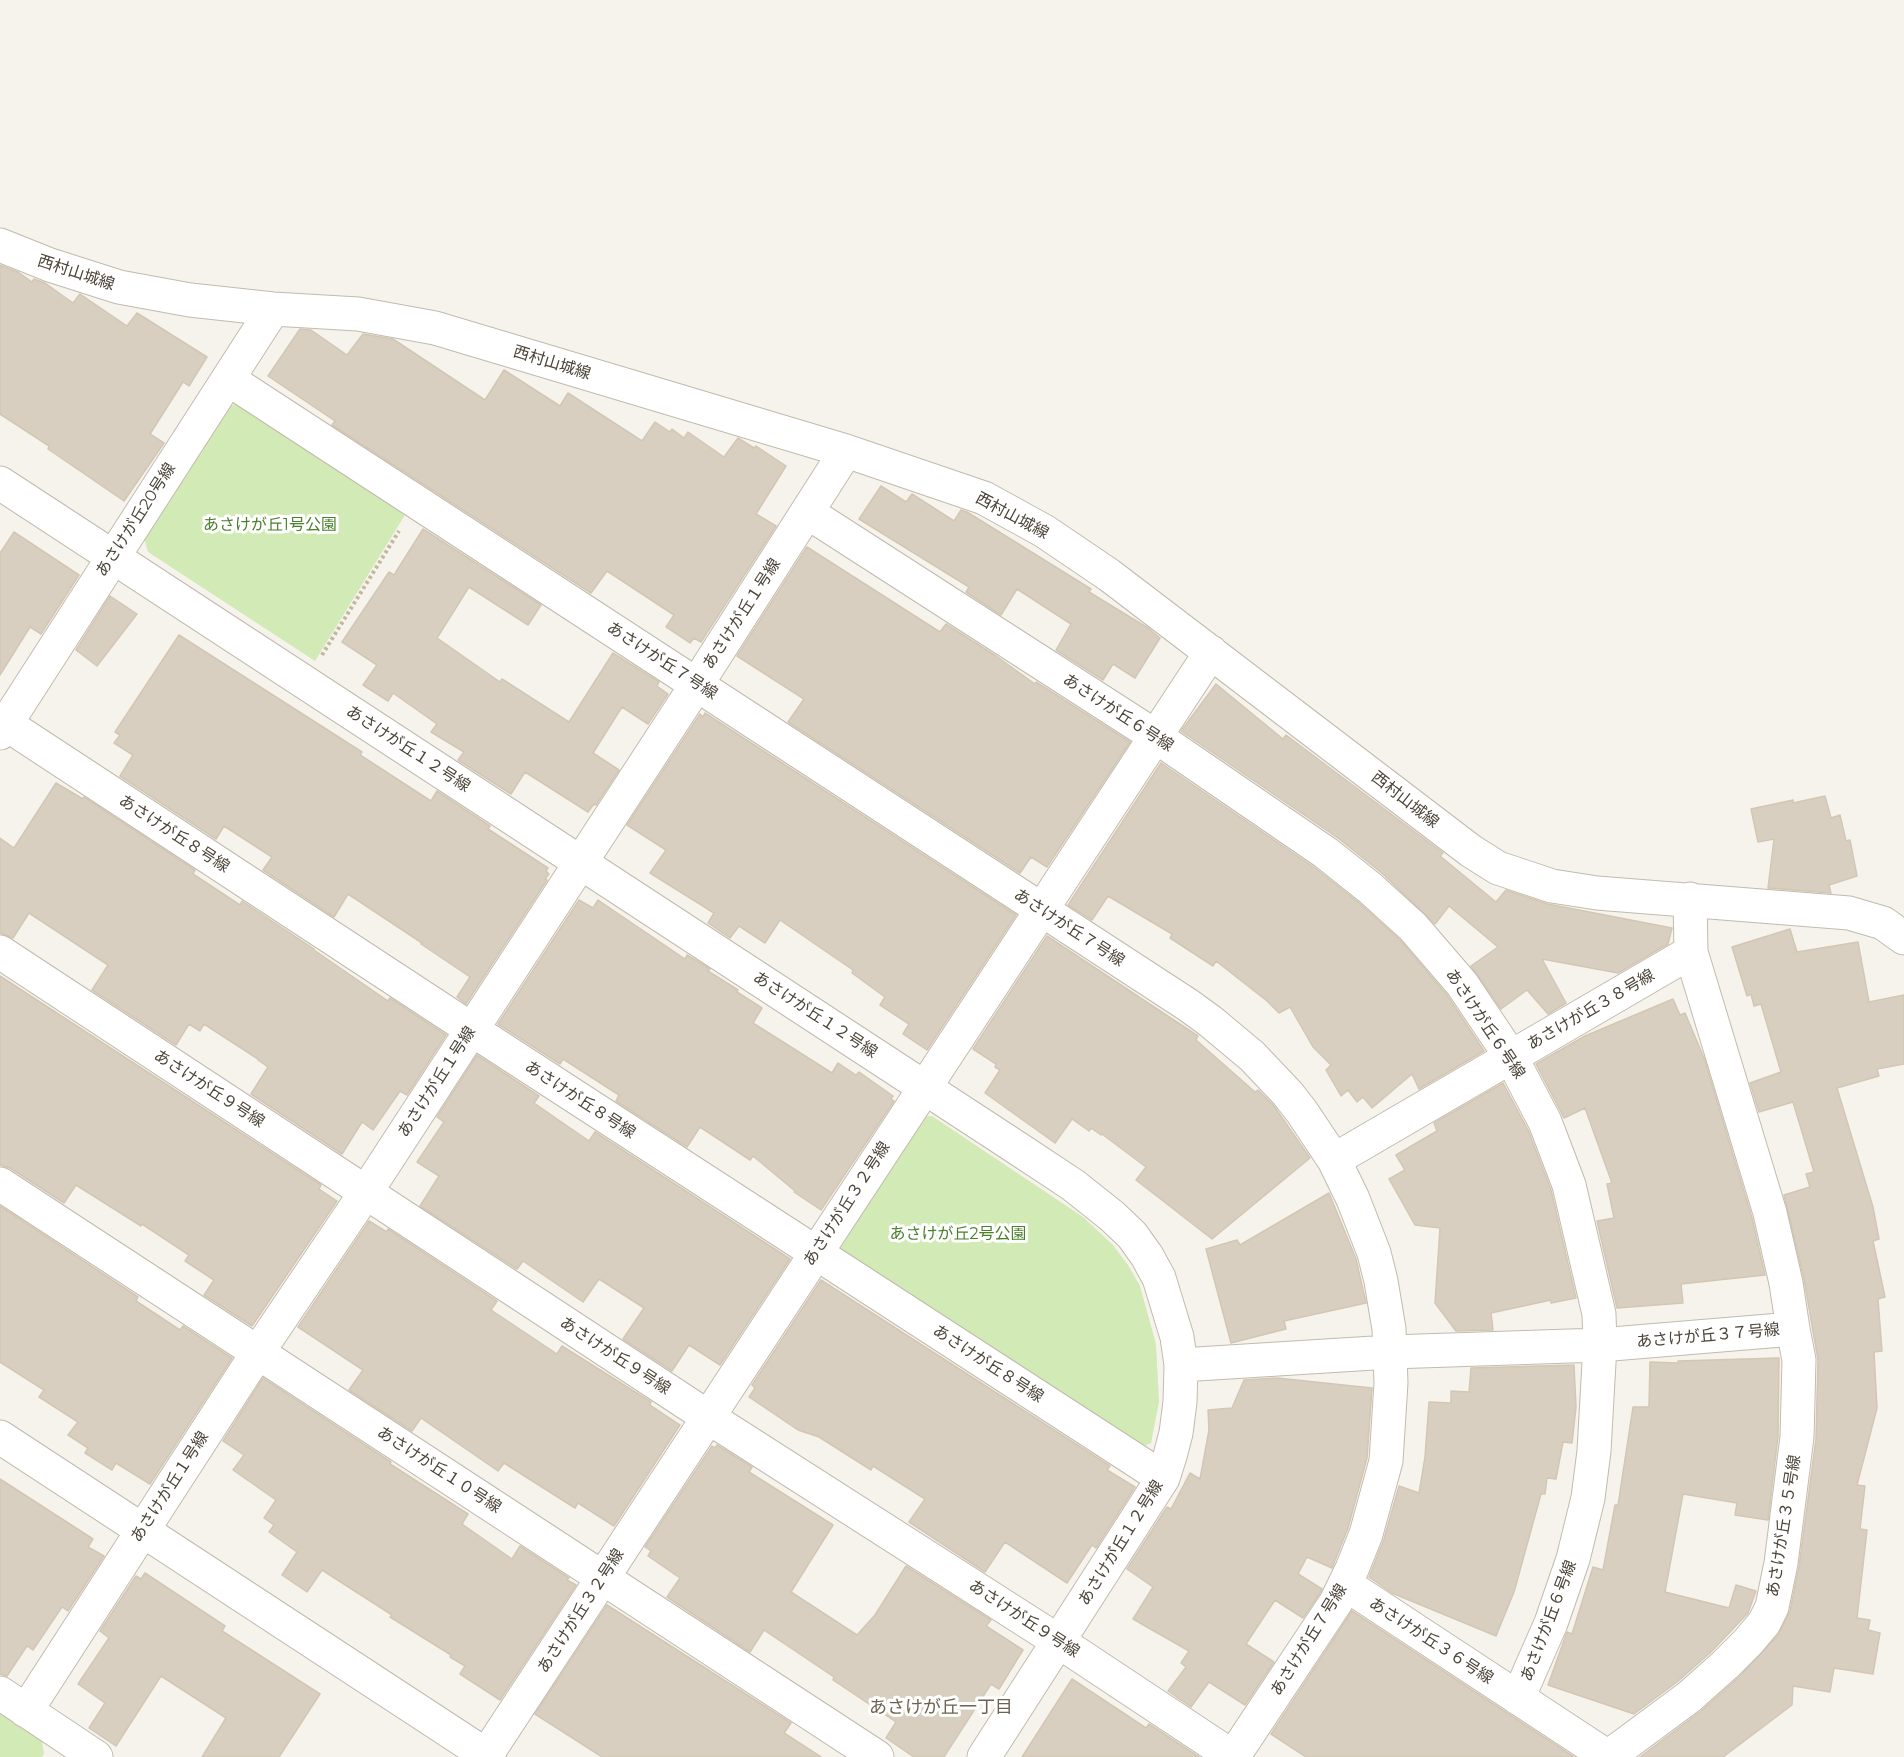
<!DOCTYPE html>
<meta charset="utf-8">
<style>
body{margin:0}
canvas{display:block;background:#f6f3ec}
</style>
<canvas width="1904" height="1757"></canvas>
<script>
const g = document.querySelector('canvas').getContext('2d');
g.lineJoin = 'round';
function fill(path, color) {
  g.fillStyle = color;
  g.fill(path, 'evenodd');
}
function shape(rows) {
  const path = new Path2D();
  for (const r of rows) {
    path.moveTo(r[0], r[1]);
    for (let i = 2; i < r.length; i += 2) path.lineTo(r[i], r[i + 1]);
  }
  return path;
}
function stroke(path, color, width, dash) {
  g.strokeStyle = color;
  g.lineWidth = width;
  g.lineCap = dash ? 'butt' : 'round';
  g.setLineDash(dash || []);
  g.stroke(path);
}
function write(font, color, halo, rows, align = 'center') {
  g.font = font + ' Montserrat,"Noto Sans JP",sans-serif';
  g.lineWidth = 6;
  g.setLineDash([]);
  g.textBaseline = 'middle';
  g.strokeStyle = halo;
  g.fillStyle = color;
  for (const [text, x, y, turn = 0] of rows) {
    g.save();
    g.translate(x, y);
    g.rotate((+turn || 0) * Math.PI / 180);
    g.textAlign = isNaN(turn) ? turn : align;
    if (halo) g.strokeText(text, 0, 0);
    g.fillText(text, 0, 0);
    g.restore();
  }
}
fill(shape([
 [246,401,408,510,315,661,148,552,144,538,230,406],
 [932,1116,1083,1217,1113,1245,1128,1265,1140,1286,1156,1344,1159,1402,1151,1443,1135,1450,841,1256,835,1239,916,1117],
 [0,1713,42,1741,44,1754,42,1757,0,1757]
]), '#d2eab5');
const building = shape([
 [0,265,18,272,32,282,34,279,45,283,73,303,80,294,127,326,137,313,207,357,189,386,183,382,150,434,164,443,124,501,48,449,49,446,0,414,0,265],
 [300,329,311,330,347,355,363,334,393,339,485,400,504,370,560,406,568,393,642,441,655,422,670,432,672,429,684,438,688,432,724,457,738,438,754,448,756,446,786,466,756,514,776,526,701,642,694,638,690,643,666,627,674,615,607,571,591,593,332,425,335,421,268,376,300,329],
 [881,486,906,502,912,494,954,521,961,510,967,512,1091,589,1089,592,1148,628,1160,638,1135,678,1113,664,1103,680,1056,650,1071,624,1017,589,1001,615,966,592,969,587,859,519,881,486],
 [423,529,541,605,528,625,469,587,437,638,500,682,502,679,569,722,613,653,659,682,657,686,668,694,648,724,622,707,593,753,619,770,596,805,594,804,588,812,525,772,511,794,458,760,464,752,431,732,437,724,393,693,388,701,363,685,377,665,342,642,389,572,394,575,423,529],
 [14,532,79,575,41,634,30,627,0,675,0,553,14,532],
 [807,547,940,632,946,624,996,656,1035,684,1036,682,1130,742,1047,867,1031,857,1020,873,788,722,804,699,737,656,807,547],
 [110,596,137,614,97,666,76,650,110,596],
 [179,635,362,752,360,755,431,801,437,791,490,826,488,829,548,868,546,871,549,874,545,879,547,880,466,1004,457,997,470,977,421,944,422,943,348,894,334,917,263,870,272,857,224,826,216,839,120,776,133,755,114,743,120,735,115,732,179,635],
 [1216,684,1283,739,1286,735,1443,853,1440,856,1496,902,1506,890,1548,904,1672,928,1668,944,1618,973,1542,959,1566,1003,1548,1014,1527,990,1501,1009,1471,966,1498,947,1449,906,1435,924,1383,874,1338,838,1181,731,1216,684],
 [705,713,1016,915,927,1050,903,1034,909,1024,880,1005,885,997,852,973,853,970,780,920,765,943,739,926,730,938,708,923,714,913,650,873,666,850,627,825,700,714,703,717,705,713],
 [1161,763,1315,868,1358,902,1400,940,1447,995,1484,1051,1419,1089,1412,1074,1372,1108,1363,1097,1357,1102,1348,1090,1341,1096,1326,1070,1331,1065,1313,1047,1290,1007,1279,1013,1267,1001,1216,961,1213,966,1170,938,1172,934,1108,896,1092,920,1068,905,1161,763],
 [56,783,83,799,84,797,195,870,193,874,240,905,242,901,314,949,314,950,388,1001,390,998,446,1035,407,1095,400,1091,373,1130,362,1122,342,1154,251,1094,268,1067,258,1060,258,1059,204,1024,200,1031,189,1024,176,1045,92,990,108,965,29,913,13,938,0,933,0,838,14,848,56,783],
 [1825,796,1831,818,1840,815,1846,841,1850,840,1857,876,1829,885,1831,893,1768,888,1774,839,1758,842,1751,809,1793,800,1793,803,1825,796],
 [579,900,593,908,598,900,685,959,687,955,710,969,708,971,738,990,737,992,762,1008,753,1023,832,1073,838,1063,856,1075,859,1072,893,1096,891,1099,894,1101,821,1210,794,1192,795,1191,753,1156,750,1160,700,1127,687,1147,616,1101,619,1095,563,1059,560,1064,498,1024,579,900],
 [1790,929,1797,952,1858,942,1869,1002,1904,995,1904,1064,1877,1069,1879,1076,1837,1088,1873,1207,1879,1239,1873,1241,1885,1297,1878,1299,1882,1351,1874,1352,1877,1408,1857,1485,1865,1486,1860,1529,1867,1530,1857,1618,1870,1620,1868,1630,1880,1633,1873,1674,1834,1668,1830,1692,1793,1686,1792,1705,1723,1757,1640,1757,1701,1711,1738,1678,1778,1635,1790,1611,1799,1567,1816,1439,1818,1360,1804,1279,1784,1195,1810,1187,1806,1174,1814,1172,1793,1102,1759,1112,1750,1083,1781,1072,1761,1004,1754,1006,1751,994,1747,996,1732,947,1790,929],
 [1047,936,1198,1036,1196,1040,1255,1092,1258,1090,1274,1106,1310,1158,1212,1239,1136,1180,1146,1167,1102,1134,1101,1135,1091,1128,1089,1131,1072,1119,1055,1143,985,1093,1000,1070,995,1067,996,1064,973,1049,1047,936],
 [0,976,321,1185,319,1189,337,1201,252,1326,204,1295,214,1280,185,1261,189,1255,142,1224,141,1226,76,1185,64,1203,10,1168,0,1165,0,976],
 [1673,999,1680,1015,1685,1013,1704,1058,1752,1218,1765,1275,1681,1284,1683,1303,1617,1308,1597,1221,1614,1218,1607,1184,1612,1183,1585,1108,1564,1118,1536,1064,1585,1036,1673,999],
 [477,1055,539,1096,534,1103,589,1141,595,1132,790,1259,720,1365,689,1345,672,1371,623,1339,644,1308,599,1279,583,1302,523,1261,517,1269,420,1206,439,1176,417,1162,444,1122,437,1117,477,1055],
 [1503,1083,1528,1130,1551,1190,1576,1298,1551,1303,1551,1300,1491,1313,1493,1330,1456,1331,1435,1303,1440,1228,1415,1225,1389,1179,1405,1170,1396,1155,1437,1131,1434,1123,1503,1083],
 [1329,1193,1356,1259,1366,1303,1284,1321,1286,1329,1231,1343,1206,1249,1237,1240,1240,1245,1329,1193],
 [0,1206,138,1297,136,1301,180,1330,183,1326,232,1358,150,1484,116,1463,112,1470,85,1453,88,1448,68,1435,78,1422,39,1397,44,1390,0,1362,0,1206],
 [369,1221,387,1232,388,1229,497,1301,491,1310,557,1354,562,1346,651,1402,650,1405,680,1425,614,1526,578,1503,575,1508,504,1463,498,1471,421,1418,412,1431,349,1390,363,1370,298,1327,369,1221],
 [821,1280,1110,1466,1107,1470,1135,1487,1096,1548,1092,1545,1067,1583,1005,1542,985,1572,909,1522,925,1499,873,1466,871,1470,819,1437,798,1430,749,1397,755,1388,752,1385,821,1280],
 [1779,1358,1778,1436,1768,1520,1735,1515,1737,1503,1683,1494,1665,1592,1729,1608,1736,1585,1756,1591,1748,1613,1712,1651,1677,1682,1634,1714,1548,1685,1567,1632,1572,1634,1593,1567,1603,1570,1615,1505,1618,1505,1633,1407,1649,1407,1650,1362,1678,1363,1678,1361,1779,1358],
 [1574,1365,1576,1407,1572,1443,1563,1442,1556,1479,1547,1478,1545,1494,1541,1494,1514,1592,1496,1636,1392,1593,1369,1577,1384,1539,1399,1486,1419,1493,1425,1457,1429,1402,1451,1403,1451,1391,1469,1392,1471,1368,1574,1365],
 [263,1378,391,1462,390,1464,468,1514,462,1524,512,1559,520,1546,569,1578,567,1580,576,1585,500,1700,460,1674,465,1666,450,1657,451,1655,390,1617,392,1615,322,1570,307,1592,282,1575,297,1552,269,1532,274,1525,264,1518,276,1500,233,1470,244,1455,223,1441,263,1378],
 [1277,1378,1372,1388,1367,1458,1348,1528,1332,1568,1307,1557,1298,1574,1322,1589,1320,1593,1303,1618,1275,1600,1246,1644,1274,1662,1245,1705,1209,1682,1191,1707,1168,1691,1186,1667,1181,1663,1189,1651,1133,1619,1153,1587,1127,1569,1167,1507,1171,1509,1190,1473,1200,1479,1209,1430,1208,1410,1232,1408,1244,1380,1277,1378],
 [717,1445,752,1467,749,1472,833,1525,791,1592,857,1635,875,1615,906,1566,991,1620,986,1626,1023,1650,999,1689,991,1684,944,1757,914,1757,886,1738,896,1722,833,1680,834,1677,764,1630,750,1652,667,1597,680,1578,648,1556,651,1551,645,1547,712,1446,715,1448,717,1445],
 [0,1479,93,1539,88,1547,104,1556,68,1611,62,1607,33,1650,27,1646,7,1676,0,1674,0,1479],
 [145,1573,225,1626,222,1631,320,1694,279,1757,202,1757,226,1718,161,1676,116,1746,89,1728,105,1703,78,1684,109,1638,100,1631,136,1576,141,1579,145,1573],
 [607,1605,791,1723,784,1733,821,1757,602,1757,535,1714,607,1605],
 [1352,1611,1574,1757,1306,1757,1271,1734,1352,1611],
 [1072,1679,1146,1728,1149,1724,1199,1757,1022,1757,1072,1679]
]);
fill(building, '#d8cfc1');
stroke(building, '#d3c7b4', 1.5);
const minor = shape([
 [0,245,50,265,119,287,190,300,273,309,358,314,435,328,846,451,984,498,1044,531,1109,575,1471,851,1498,868,1552,886,1597,893,1849,913,1883,923,1904,938],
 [228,379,1188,1005,1210,1021,1252,1056,1288,1094,1302,1112,1334,1160,1353,1199,1374,1253,1381,1281,1389,1329,1391,1383,1386,1461,1366,1534,1352,1569,1336,1602,1233,1757],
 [0,483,1014,1146,1073,1185,1112,1216,1132,1235,1147,1256,1159,1278,1177,1337,1181,1365,1180,1402,1176,1433,1170,1456,1163,1478,984,1757],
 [807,512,1155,736,1326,853,1370,888,1413,927,1462,984,1511,1057,1545,1122,1569,1185,1599,1314,1600,1345,1594,1451,1588,1498,1573,1559,1551,1623,1518,1698],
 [0,720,471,1029,1163,1478],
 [0,733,273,309],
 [0,952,708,1417,1058,1641,1233,1757],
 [1334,1160,1691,952],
 [0,1184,877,1757],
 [1181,1365,1390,1352,1600,1345,1793,1329,1786,1283,1770,1213,1691,952,1690,899],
 [1345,1584,1608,1757],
 [0,1693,96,1757],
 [26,1711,258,1352,366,1192,697,684,846,451],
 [485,1757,1211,652],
 [1608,1757,1689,1697,1725,1665,1748,1642,1764,1623,1772,1607,1781,1563,1797,1437,1799,1360,1793,1329]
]);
const tertiary = shape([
 [0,1437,489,1757]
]);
stroke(minor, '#c2bbae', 35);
stroke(tertiary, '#c2bbae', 35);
stroke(shape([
 [322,655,399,531]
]), '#c4b79f', 4, [3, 3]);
stroke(minor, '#fff', 33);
stroke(tertiary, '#fff', 33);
write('16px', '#4b4439', '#fff', [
 ["西村山城線",76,273,18],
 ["西村山城線",552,363,17],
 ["西村山城線",1012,516,28],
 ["あさけが丘20号線",136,520,-57],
 ["あさけが丘１号線",742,614,-57],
 ["あさけが丘７号線",662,661,33],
 ["あさけが丘６号線",1118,713,33],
 ["あさけが丘１２号線",408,749,33],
 ["西村山城線",1405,800,38],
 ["あさけが丘８号線",174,834,33],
 ["あさけが丘７号線",1069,928,33],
 ["あさけが丘３８号線",1591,1010,-30],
 ["あさけが丘１２号線",815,1015,33],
 ["あさけが丘６号線",1485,1024,56],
 ["あさけが丘１号線",437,1082,-57],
 ["あさけが丘９号線",209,1089,33],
 ["あさけが丘８号線",580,1100,33],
 ["あさけが丘３２号線",847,1204,-57],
 ["あさけが丘３７号線",1708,1336,-5],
 ["あさけが丘９号線",615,1356,33],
 ["あさけが丘８号線",988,1364,33],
 ["あさけが丘１０号線",439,1470,33],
 ["あさけが丘１号線",170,1487,-57],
 ["あさけが丘３５号線",1784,1526,-81],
 ["あさけが丘１２号線",1121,1543,-58],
 ["あさけが丘３２号線",581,1611,-57],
 ["あさけが丘９号線",1024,1619,33],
 ["あさけが丘６号線",1549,1621,-69],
 ["あさけが丘７号線",1309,1640,-58],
 ["あさけが丘３６号線",1431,1641,33]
]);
write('16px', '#4a7f2a', '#fff', [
 ["あさけが丘1号公園",270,525],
 ["あさけが丘2号公園",958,1234]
]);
write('18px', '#6e6250', '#fff', [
 ["あさけが丘一丁目",941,1708]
]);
</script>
